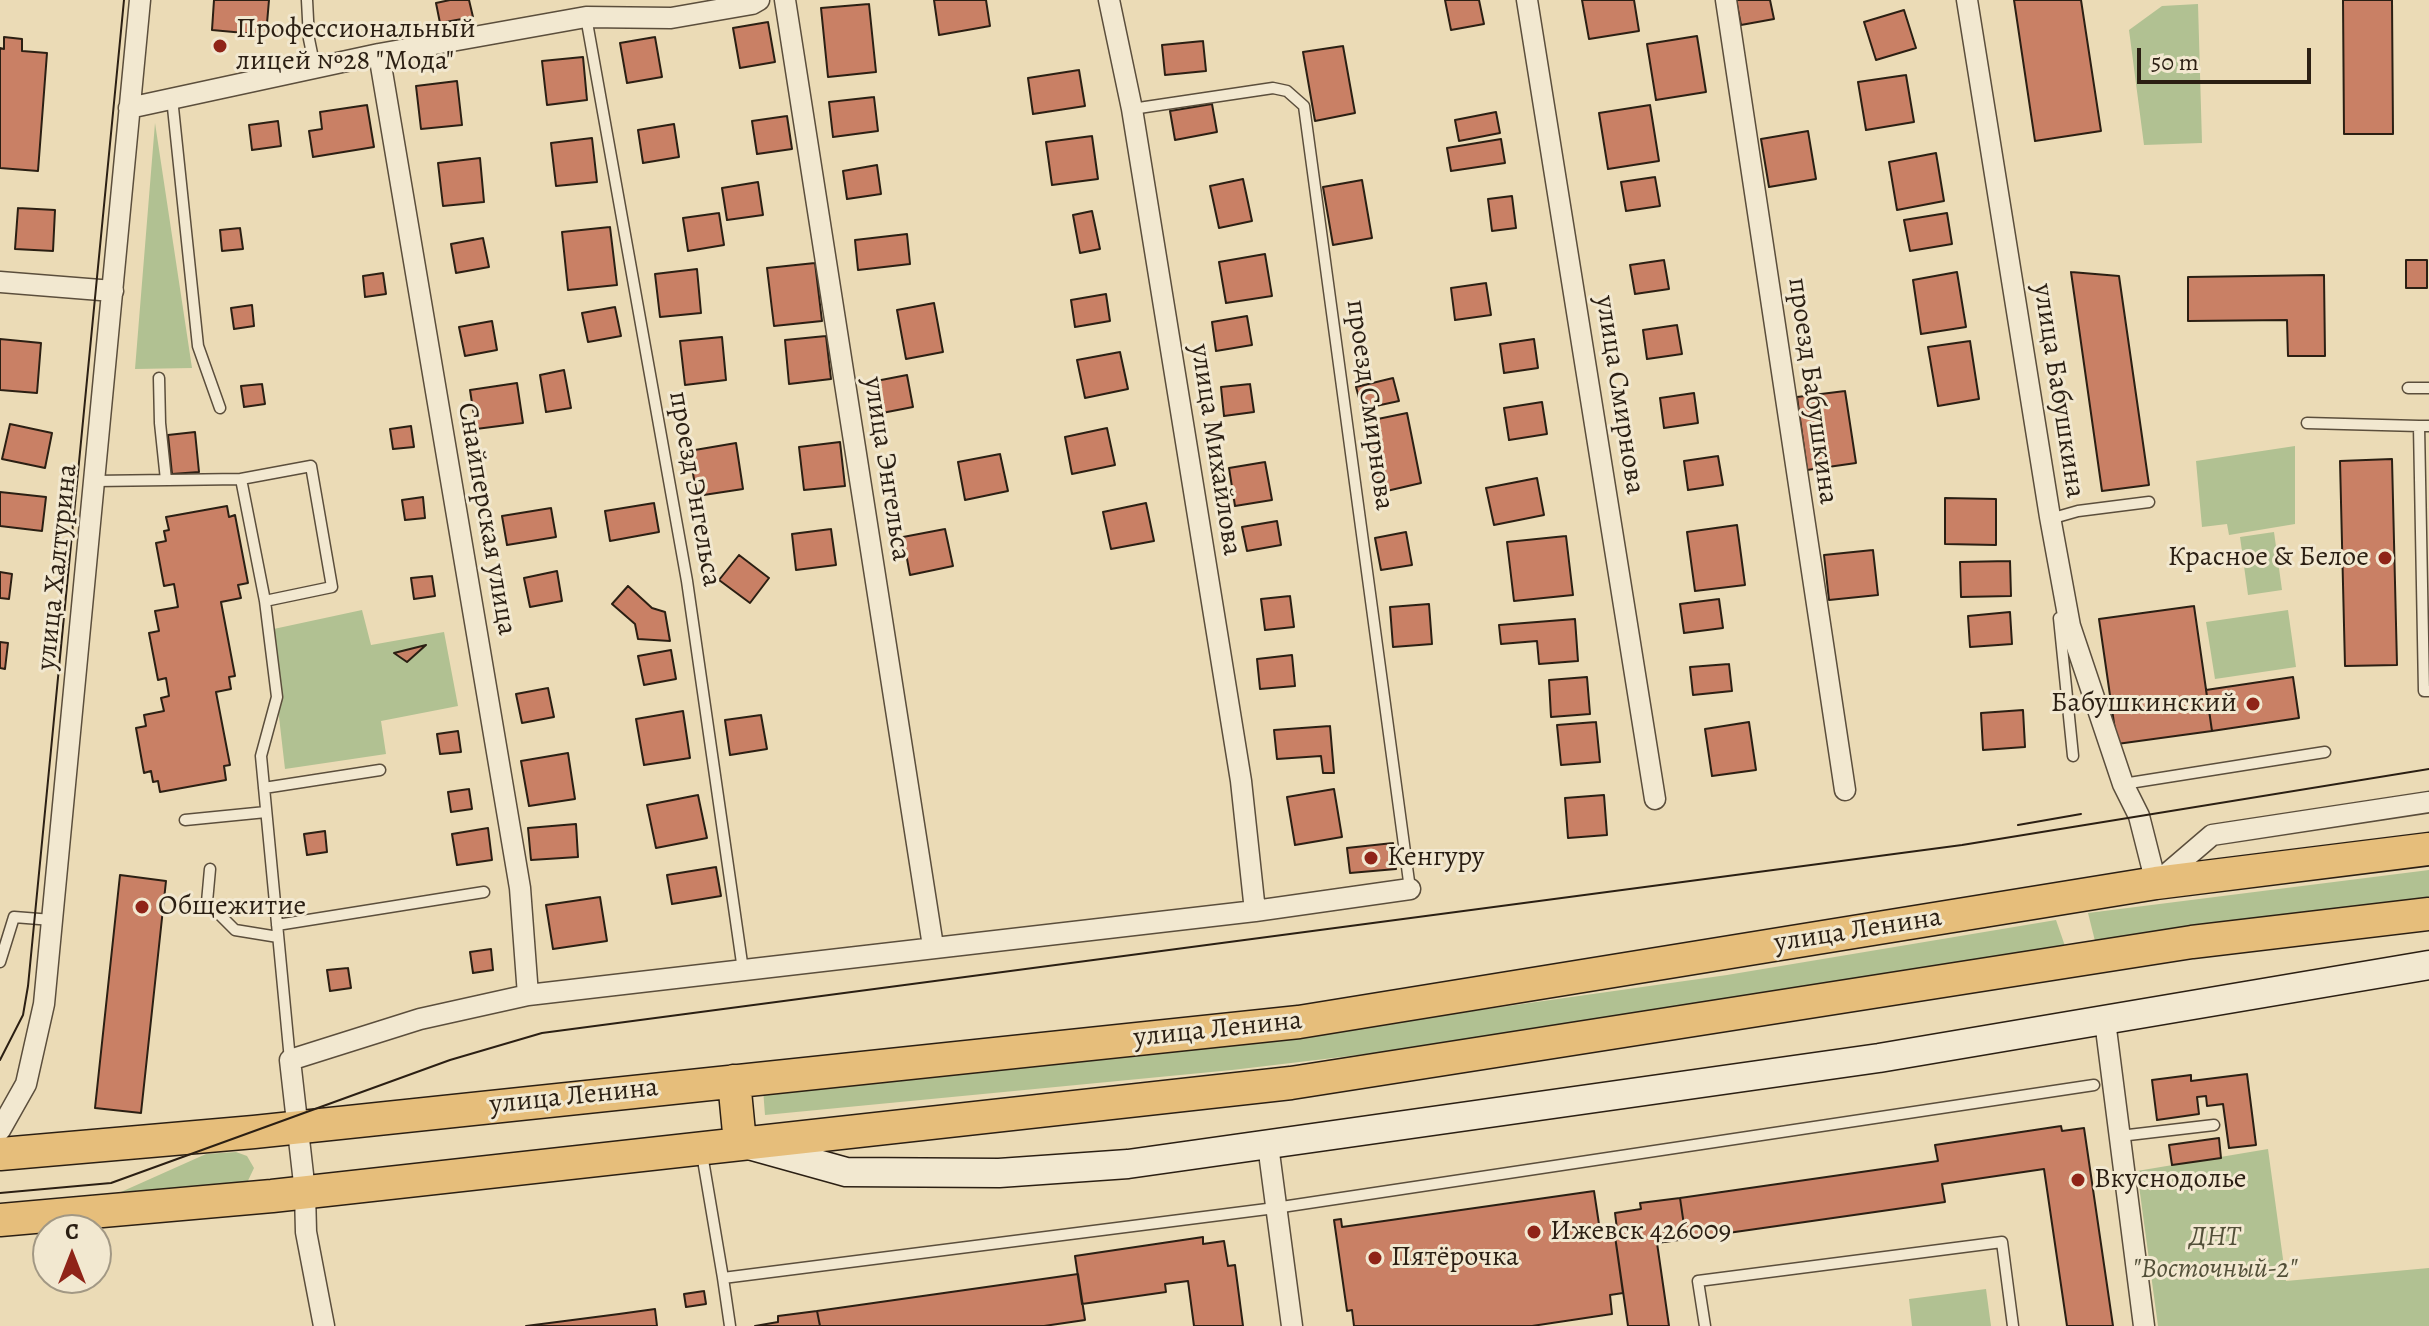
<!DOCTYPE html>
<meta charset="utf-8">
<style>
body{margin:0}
#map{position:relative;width:2429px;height:1326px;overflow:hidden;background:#ebdbb6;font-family:Alegreya,serif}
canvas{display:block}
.north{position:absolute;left:32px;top:1214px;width:80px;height:80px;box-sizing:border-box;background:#f2e8d0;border:2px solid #a29884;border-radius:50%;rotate:0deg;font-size:22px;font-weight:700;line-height:32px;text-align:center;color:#2b1f13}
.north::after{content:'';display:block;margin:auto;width:28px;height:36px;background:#8f2418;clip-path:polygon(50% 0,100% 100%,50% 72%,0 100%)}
.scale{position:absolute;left:2137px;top:48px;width:174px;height:36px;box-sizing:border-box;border:4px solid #2b1f13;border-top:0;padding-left:10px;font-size:24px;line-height:28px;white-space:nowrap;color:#2b1f13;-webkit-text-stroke:6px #f2e8d0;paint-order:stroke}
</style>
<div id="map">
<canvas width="2429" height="1326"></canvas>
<div class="north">С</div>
<div class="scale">50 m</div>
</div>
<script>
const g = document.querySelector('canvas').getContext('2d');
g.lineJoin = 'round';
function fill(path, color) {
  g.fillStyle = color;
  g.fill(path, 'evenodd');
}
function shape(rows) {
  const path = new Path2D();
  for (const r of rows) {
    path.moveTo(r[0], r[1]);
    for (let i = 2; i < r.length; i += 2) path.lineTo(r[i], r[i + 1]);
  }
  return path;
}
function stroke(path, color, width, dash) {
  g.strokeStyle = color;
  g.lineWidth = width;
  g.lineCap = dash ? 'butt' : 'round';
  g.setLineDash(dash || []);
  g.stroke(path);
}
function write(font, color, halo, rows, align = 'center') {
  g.font = font + ' Alegreya,serif';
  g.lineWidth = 6;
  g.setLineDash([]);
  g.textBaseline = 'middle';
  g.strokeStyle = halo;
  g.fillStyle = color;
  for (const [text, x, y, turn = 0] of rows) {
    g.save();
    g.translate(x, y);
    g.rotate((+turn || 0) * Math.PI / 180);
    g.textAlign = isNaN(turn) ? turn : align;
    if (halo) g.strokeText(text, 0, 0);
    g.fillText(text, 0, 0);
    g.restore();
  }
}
fill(shape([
 [2198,4,2202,143,2144,145,2129,30,2162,6],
 [155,123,192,368,135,369],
 [2295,446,2295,524,2229,535,2227,524,2202,527,2196,461],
 [2274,532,2282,590,2248,595,2240,537],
 [362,610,371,645,444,632,458,706,381,721,386,754,285,769,269,630],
 [2288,610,2296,667,2215,679,2206,622],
 [2429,870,2429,900,2095,941,2088,913],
 [2056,920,2065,946,1392,1051,1232,1070,765,1115,763,1089,1240,1044,1727,975],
 [2268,1149,2286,1281,2429,1268,2429,1326,2158,1326,2137,1171],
 [236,1152,247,1156,254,1168,245,1187,112,1196,206,1154],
 [1986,1289,1991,1326,1912,1326,1909,1299]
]), '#b1c192');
const building = shape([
 [214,0,269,0,266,35,212,30,214,0],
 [450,0,469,0,473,17,440,23,436,3,450,0],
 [934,0,986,0,990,26,939,35,934,0],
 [1445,0,1479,0,1484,24,1451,30,1445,0],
 [1582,0,1634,0,1639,31,1589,39,1582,0],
 [1736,0,1770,0,1774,19,1741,25,1736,0],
 [2014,0,2081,0,2101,131,2035,141,2014,0],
 [2343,0,2392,0,2393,134,2344,134,2343,0],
 [869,4,876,72,828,77,821,8,869,4],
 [1904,10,1916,48,1876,60,1864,22,1904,10],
 [768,22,775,62,740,68,733,28,768,22],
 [1697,36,1706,92,1656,100,1647,44,1697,36],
 [4,37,22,39,22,51,47,53,38,171,0,168,0,48,4,49,4,37],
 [655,37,662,77,627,83,620,43,655,37],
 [1203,41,1206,71,1165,75,1162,45,1203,41],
 [1343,46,1355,113,1315,121,1303,52,1343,46],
 [583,57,587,100,547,105,542,61,583,57],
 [1079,70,1085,106,1033,114,1028,78,1079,70],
 [1906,75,1914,122,1866,130,1858,82,1906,75],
 [457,81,462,125,421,129,416,86,457,81],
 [874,97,878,131,833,137,829,102,874,97],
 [1212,104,1217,132,1175,140,1170,111,1212,104],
 [367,105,374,147,313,157,309,131,322,129,320,112,367,105],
 [1650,105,1659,161,1608,169,1599,113,1650,105],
 [1496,112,1500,133,1459,141,1455,120,1496,112],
 [787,116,792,149,757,154,752,121,787,116],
 [278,121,281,146,252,150,249,125,278,121],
 [674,124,679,157,643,163,638,130,674,124],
 [1808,131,1816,179,1769,187,1761,139,1808,131],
 [1092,136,1098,179,1052,185,1046,142,1092,136],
 [592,138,597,182,556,186,551,143,592,138],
 [1501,139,1505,163,1451,171,1447,148,1501,139],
 [1936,153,1944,201,1897,210,1889,162,1936,153],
 [480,158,484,202,443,206,438,163,480,158],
 [877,165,881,194,847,199,843,171,877,165],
 [1655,177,1660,206,1626,211,1621,182,1655,177],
 [1243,179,1252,221,1219,228,1210,186,1243,179],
 [1362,180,1372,238,1333,245,1323,187,1362,180],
 [758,182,763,215,727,220,722,188,758,182],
 [1512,196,1516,228,1492,231,1488,199,1512,196],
 [18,208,55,210,53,251,15,249,18,208],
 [1092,211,1100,249,1080,253,1073,215,1092,211],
 [719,213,724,245,688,251,683,218,719,213],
 [1947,213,1952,244,1910,251,1904,220,1947,213],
 [610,227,617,285,568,290,562,232,610,227],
 [240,228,243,249,222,251,220,230,240,228],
 [907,234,910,264,858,270,855,240,907,234],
 [483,238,489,267,456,273,451,244,483,238],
 [1265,254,1272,296,1226,303,1219,262,1265,254],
 [1664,260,1669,289,1635,294,1630,265,1664,260],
 [2406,260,2427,260,2427,288,2406,288,2406,260],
 [815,263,822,321,774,326,767,268,815,263],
 [697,269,701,313,660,317,655,274,697,269],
 [1957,272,1966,327,1921,334,1913,280,1957,272],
 [2071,272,2119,276,2149,485,2102,491,2071,272],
 [383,273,386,294,365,297,363,276,383,273],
 [2324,275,2325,356,2288,356,2287,320,2188,321,2188,277,2324,275],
 [1486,283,1491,315,1455,320,1451,288,1486,283],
 [1106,294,1110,321,1075,327,1071,300,1106,294],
 [934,303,943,352,906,359,897,310,934,303],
 [252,305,254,326,234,329,231,308,252,305],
 [615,307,621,336,588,342,582,313,615,307],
 [1247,316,1252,345,1216,351,1212,322,1247,316],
 [492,321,497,350,465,356,459,327,492,321],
 [1677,325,1682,354,1647,359,1643,330,1677,325],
 [826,336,831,379,789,384,785,340,826,336],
 [722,337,726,380,685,385,680,341,722,337],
 [0,339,41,343,37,393,0,390,0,339],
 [1534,339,1538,368,1504,373,1500,344,1534,339],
 [1970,341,1979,399,1938,406,1928,347,1970,341],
 [1120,352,1128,389,1085,398,1077,360,1120,352],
 [564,370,571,408,546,412,540,375,564,370],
 [907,375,913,407,882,413,876,381,907,375],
 [1393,378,1399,401,1362,409,1356,387,1393,378],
 [517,383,523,423,476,429,470,390,517,383],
 [262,384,265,404,244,407,241,386,262,384],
 [1250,384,1254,412,1224,416,1221,387,1250,384],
 [1845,391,1856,463,1807,470,1797,397,1845,391],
 [1694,393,1698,423,1664,428,1660,398,1694,393],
 [1542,402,1547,434,1509,440,1504,408,1542,402],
 [1407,413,1421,483,1378,493,1363,422,1407,413],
 [10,424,52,433,45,468,2,459,10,424],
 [411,426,414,447,393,449,390,429,411,426],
 [1107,428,1115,465,1072,474,1065,437,1107,428],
 [195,432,199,472,172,474,168,435,195,432],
 [840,442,845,486,804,490,799,447,840,442],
 [736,443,743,489,697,496,689,451,736,443],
 [1000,454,1008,491,965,500,958,462,1000,454],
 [1718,456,1723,485,1688,490,1684,461,1718,456],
 [2392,459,2397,665,2345,666,2340,461,2392,459],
 [1265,462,1272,500,1235,506,1229,468,1265,462],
 [1537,478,1544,515,1494,525,1486,488,1537,478],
 [0,492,46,497,42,531,0,526,0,492],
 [423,497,425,518,405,520,402,500,423,497],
 [1945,498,1996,499,1996,545,1945,544,1945,498],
 [654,503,659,532,610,541,605,511,654,503],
 [1146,503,1154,541,1111,549,1103,512,1146,503],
 [227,506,229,517,235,515,248,583,238,585,241,598,221,602,235,676,229,677,231,689,216,692,230,765,224,766,226,780,160,792,158,781,153,782,151,771,144,773,136,728,146,726,144,715,164,711,161,698,169,696,166,678,158,680,149,633,159,631,155,611,178,607,174,584,164,586,156,543,166,541,164,531,169,530,166,517,227,506],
 [551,508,556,537,507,545,502,516,551,508],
 [1277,521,1281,545,1247,551,1242,527,1277,521],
 [1737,525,1745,585,1695,591,1687,532,1737,525],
 [831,529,836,565,796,570,792,534,831,529],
 [945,529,953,566,910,575,903,537,945,529],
 [1406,532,1412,565,1381,570,1375,538,1406,532],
 [1566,536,1573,595,1514,601,1507,542,1566,536],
 [1873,550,1878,595,1829,600,1824,555,1873,550],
 [739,555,769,578,750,603,719,580,739,555],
 [2010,561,2011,596,1961,597,1960,562,2010,561],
 [557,571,562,601,530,607,524,578,557,571],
 [0,572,12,574,9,599,0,598,0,572],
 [432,576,435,596,414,599,411,578,432,576],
 [628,586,652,608,665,612,670,641,638,639,635,624,612,604,628,586],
 [1290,596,1294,627,1265,630,1261,599,1290,596],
 [1719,599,1723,628,1684,633,1680,604,1719,599],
 [1429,604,1432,644,1393,647,1390,607,1429,604],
 [2194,606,2212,731,2117,744,2099,619,2194,606],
 [2010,612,2012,644,1970,647,1968,616,2010,612],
 [1575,619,1578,661,1539,664,1537,641,1501,644,1499,625,1575,619],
 [0,642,8,643,5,669,0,668,0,642],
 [426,645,407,662,394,653,426,645],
 [671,650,676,679,644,685,638,656,671,650],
 [1292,655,1295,686,1260,689,1257,659,1292,655],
 [1729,664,1732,691,1693,695,1690,667,1729,664],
 [1587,677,1590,714,1551,717,1549,680,1587,677],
 [2293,677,2299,718,2212,731,2206,690,2293,677],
 [548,688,554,717,522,723,516,694,548,688],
 [2023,710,2025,747,1983,750,1981,713,2023,710],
 [683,711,690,758,644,765,636,719,683,711],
 [761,715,767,749,730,755,725,720,761,715],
 [1596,722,1600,762,1561,765,1557,725,1596,722],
 [1749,722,1756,770,1712,776,1705,729,1749,722],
 [1330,726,1334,773,1323,773,1321,756,1277,759,1274,730,1330,726],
 [458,731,461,752,440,754,437,734,458,731],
 [568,753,575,799,529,806,521,761,568,753],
 [469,789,472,809,451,812,448,792,469,789],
 [1334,789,1342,837,1295,845,1287,797,1334,789],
 [698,795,707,838,656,848,647,805,698,795],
 [1604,795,1607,835,1568,838,1565,798,1604,795],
 [576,824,578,857,531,860,528,828,576,824],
 [488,828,492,860,457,865,452,834,488,828],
 [325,831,327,852,307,855,304,834,325,831],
 [1393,843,1396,869,1350,873,1347,848,1393,843],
 [716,867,721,896,672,904,667,875,716,867],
 [120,875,166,881,141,1113,95,1108,120,875],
 [600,897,607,941,553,949,546,905,600,897],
 [491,949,493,970,473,973,470,952,491,949],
 [348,968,351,988,330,991,327,970,348,968],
 [2247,1074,2256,1145,2229,1148,2223,1104,2207,1106,2206,1096,2197,1097,2199,1114,2157,1120,2152,1080,2191,1075,2191,1081,2247,1074],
 [2061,1126,2062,1131,2084,1128,2113,1326,2067,1326,2044,1169,1942,1184,1945,1202,1686,1239,1680,1198,1938,1161,1935,1145,2061,1126],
 [2219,1138,2221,1158,2172,1165,2169,1145,2219,1138],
 [1594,1191,1600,1231,1614,1229,1623,1293,1610,1295,1612,1314,1532,1326,1354,1326,1352,1310,1347,1311,1334,1220,1341,1219,1342,1227,1594,1191],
 [1680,1198,1686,1239,1657,1243,1669,1326,1628,1326,1614,1229,1617,1229,1615,1213,1641,1209,1640,1203,1680,1198],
 [1203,1237,1203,1244,1224,1241,1228,1266,1235,1265,1243,1326,1194,1326,1188,1281,1165,1284,1166,1292,1082,1304,1075,1256,1203,1237],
 [1078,1274,1085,1320,1044,1326,820,1326,817,1311,1078,1274],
 [704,1291,706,1304,686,1307,684,1294,704,1291],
 [655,1309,657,1326,526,1326,619,1314,655,1309],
 [817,1311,820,1326,755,1326,778,1322,778,1316,817,1311]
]);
fill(building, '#c98065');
stroke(building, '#2b1f13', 2);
const lane = shape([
 [307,0,309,39,315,68],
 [586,17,687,581,743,970],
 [172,98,198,346,220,408],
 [1132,109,1273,88,1287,91,1304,106,1410,889],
 [159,378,160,423,166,480],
 [2408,388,2429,388],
 [2307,423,2419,426],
 [2429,426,2419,426,2424,691,2429,691],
 [241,479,265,601,277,697,261,756,290,1060],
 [95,481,241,479,311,466,332,587,265,601],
 [2050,519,2078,511,2149,502],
 [2059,618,2073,756],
 [2123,784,2325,752],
 [264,788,380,770],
 [185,820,266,812],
 [210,869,207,902,235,930,278,937],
 [277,925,484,892],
 [0,962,14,917,52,920],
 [2120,1136,2214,1125],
 [702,1154,723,1278,1275,1208,2094,1085],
 [723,1278,730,1326],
 [1705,1326,1698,1281,2002,1242,2013,1326]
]);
const street = shape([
 [785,0,933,946],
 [1109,0,1132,109,1241,781,1255,911],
 [1527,0,1655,799],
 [1726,0,1845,790],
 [1967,0,2050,517,2070,626,2123,784,2139,816,2156,883,2212,835,2429,802],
 [379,54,520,888,528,995],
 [129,108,379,54,586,17,671,18,752,4,759,0],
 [0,282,113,291],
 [2105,1021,2144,1326],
 [0,1130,26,1084,44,1004,140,0],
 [1268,1145,1292,1326],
 [324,1326,306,1232,305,1192,290,1060,420,1019,528,995,1255,911,1410,889]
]);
const secondary = shape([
 [749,1145,846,1172,999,1173,1128,1164,1879,1058,2429,965]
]);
const primary = shape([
 [734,1081,740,1143],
 [0,1154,254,1132,1299,1022,2156,883,2429,849],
 [0,1220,272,1196,1291,1083,2192,942,2429,914]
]);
stroke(lane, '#5b4e3c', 13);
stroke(street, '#5b4e3c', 23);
stroke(secondary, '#2b1f13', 31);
stroke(primary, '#2b1f13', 35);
stroke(lane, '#f2e8d0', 10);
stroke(street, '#f2e8d0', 20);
stroke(secondary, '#f2e8d0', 28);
stroke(primary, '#e6be7b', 32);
stroke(shape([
 [2018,825,2081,814],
 [0,1060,23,1015,28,986,124,0],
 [0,1193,111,1183,450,1060,542,1033,1962,845,2429,769]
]), '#2b1f13', 2);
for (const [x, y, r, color] of [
 [220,46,8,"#8f2418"],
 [2385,558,8,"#8f2418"],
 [2253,704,8,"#8f2418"],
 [1371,858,8,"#8f2418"],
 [142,907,8,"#8f2418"],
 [2078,1180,8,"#8f2418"],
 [1534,1232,8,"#8f2418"],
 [1375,1258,8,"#8f2418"]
]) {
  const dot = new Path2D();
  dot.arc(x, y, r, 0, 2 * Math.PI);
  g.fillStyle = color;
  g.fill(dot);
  stroke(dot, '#f2e8d0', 3);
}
write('28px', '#2b1f13', '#f2e8d0', [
 ["Профессиональный",236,30],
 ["лицей №28 \"Мода\"",236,62],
 ["Красное & Белое",2369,558,"right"],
 ["Бабушкинский",2237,704,"right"],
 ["Кенгуру",1387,858],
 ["Общежитие",158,907],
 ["Вкуснодолье",2094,1180],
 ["Ижевск 426009",1550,1232],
 ["Пятёрочка",1391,1258]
], 'left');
write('28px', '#2b1f13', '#f2e8d0', [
 ["проезд Бабушкина",1812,391,82],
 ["улица Бабушкина",2058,391,81],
 ["улица Смирнова",1619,395,81],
 ["проезд Смирнова",1369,405,82],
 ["улица Михайлова",1215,450,81],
 ["улица Энгельса",886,469,81],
 ["проезд Энгельса",694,489,80],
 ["Снайперская улица",486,519,80],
 ["улица Халтурина",58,567,-84],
 ["улица Ленина",1858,931,-9],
 ["улица Ленина",1218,1030,-6],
 ["улица Ленина",574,1097,-6]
]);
write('italic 28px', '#535039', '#f2e8d0', [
 ["ДНТ",2215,1238],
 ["\"Восточный-2\"",2215,1270]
]);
</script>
